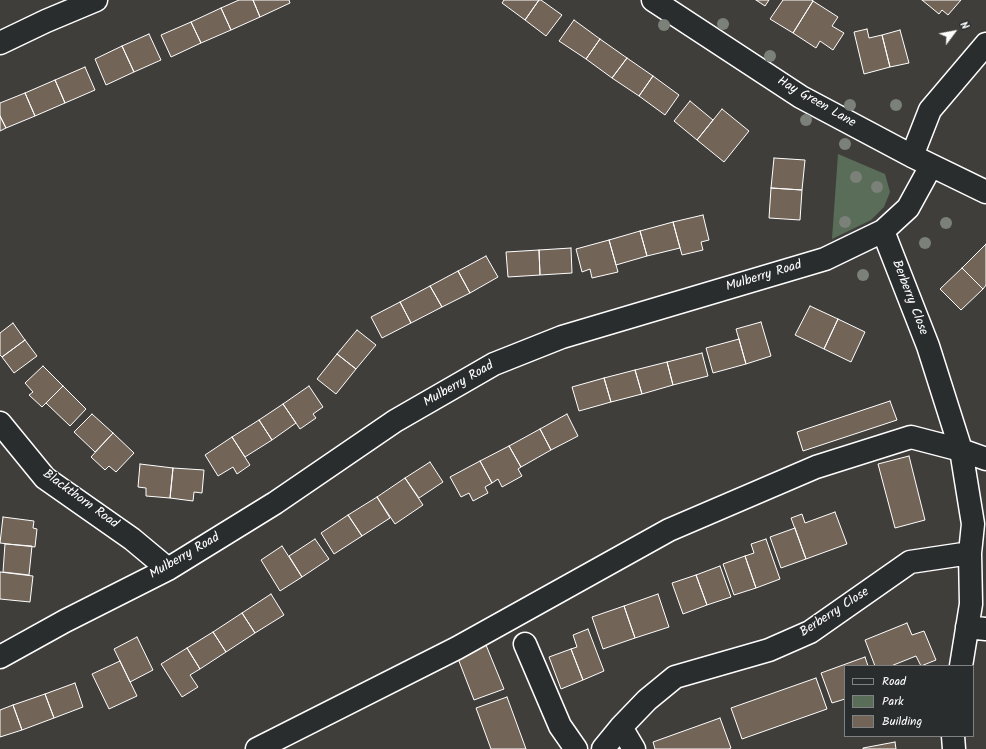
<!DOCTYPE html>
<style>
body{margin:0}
#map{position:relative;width:986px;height:749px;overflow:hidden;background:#403e3b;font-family:Kalam,sans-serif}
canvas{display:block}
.legend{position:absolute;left:844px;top:665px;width:130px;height:72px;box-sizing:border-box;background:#2a2d2e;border:1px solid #7f8182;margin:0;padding:5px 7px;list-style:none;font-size:12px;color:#fff}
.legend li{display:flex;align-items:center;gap:8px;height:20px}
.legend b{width:20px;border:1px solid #7f8182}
.north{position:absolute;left:934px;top:12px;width:40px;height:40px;-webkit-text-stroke:3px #2a2d2e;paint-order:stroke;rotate:58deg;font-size:11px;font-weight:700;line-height:16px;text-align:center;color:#fff}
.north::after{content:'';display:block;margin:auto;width:14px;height:18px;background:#fff;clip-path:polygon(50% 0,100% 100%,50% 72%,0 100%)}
</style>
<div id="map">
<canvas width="986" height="749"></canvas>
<ul class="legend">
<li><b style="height:5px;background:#2a2d2e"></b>Road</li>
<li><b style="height:11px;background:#596d59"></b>Park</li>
<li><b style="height:11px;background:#726558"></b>Building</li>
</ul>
<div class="north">N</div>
</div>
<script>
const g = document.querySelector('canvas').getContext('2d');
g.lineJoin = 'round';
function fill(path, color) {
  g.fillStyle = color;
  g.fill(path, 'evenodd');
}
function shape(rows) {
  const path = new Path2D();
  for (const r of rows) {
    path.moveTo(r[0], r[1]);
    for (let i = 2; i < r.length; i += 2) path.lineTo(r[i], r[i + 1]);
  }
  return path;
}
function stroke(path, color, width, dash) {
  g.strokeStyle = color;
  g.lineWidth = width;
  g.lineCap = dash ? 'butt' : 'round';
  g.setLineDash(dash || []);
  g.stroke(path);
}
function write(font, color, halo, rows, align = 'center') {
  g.font = font + ' Kalam,sans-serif';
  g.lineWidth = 3;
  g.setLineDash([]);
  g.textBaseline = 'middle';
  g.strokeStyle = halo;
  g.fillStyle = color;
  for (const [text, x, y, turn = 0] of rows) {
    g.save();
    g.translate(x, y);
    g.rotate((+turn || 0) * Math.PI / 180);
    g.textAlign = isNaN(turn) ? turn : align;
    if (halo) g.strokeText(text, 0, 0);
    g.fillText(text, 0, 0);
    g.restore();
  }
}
fill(shape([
 [838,154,885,174,890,192,884,207,871,220,832,239]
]), '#596d59');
const building = shape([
 [239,0,253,0,260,17,231,30,221,8,239,0],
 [253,0,289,0,290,3,260,17,253,0],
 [504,0,539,0,525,20,502,3,504,0],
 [539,0,541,0,562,15,546,36,525,20,539,0],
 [756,0,769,0,765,6,756,0],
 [783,0,812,0,813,1,793,33,770,19,783,0],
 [922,0,961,0,948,15,942,10,939,14,922,0],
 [813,1,838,17,832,26,844,33,833,50,820,41,816,48,793,33,813,1],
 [221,8,231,30,201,43,191,22,221,8],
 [574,20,600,39,586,59,559,41,574,20],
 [191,22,201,43,171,57,161,35,191,22],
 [867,29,869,38,882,35,890,67,864,74,854,32,867,29],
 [900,30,909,63,890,67,882,35,900,30],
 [149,34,161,60,134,72,122,46,149,34],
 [600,39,627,58,612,78,586,59,600,39],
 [122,46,134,72,106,85,95,59,122,46],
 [627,58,653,76,639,96,612,78,627,58],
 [85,67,95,90,65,103,55,80,85,67],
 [653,76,679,95,665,115,639,96,653,76],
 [55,80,65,103,35,116,25,93,55,80],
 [25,93,35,116,6,128,0,116,0,103,25,93],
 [690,101,713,120,697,140,674,121,690,101],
 [722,109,749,131,724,162,697,140,722,109],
 [0,116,6,128,0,131,0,116],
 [774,158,805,160,802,190,771,188,774,158],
 [771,188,802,190,800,220,769,218,771,188],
 [703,215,709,240,701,242,703,250,682,255,673,222,703,215],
 [673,222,680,248,647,256,640,231,673,222],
 [640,231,647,256,616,265,609,240,640,231],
 [609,240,618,272,592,278,590,269,582,272,576,249,609,240],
 [986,244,986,285,983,289,962,268,986,244],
 [571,248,572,273,540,275,539,250,571,248],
 [539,250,540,275,508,277,506,252,539,250],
 [486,256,498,277,470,293,458,271,486,256],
 [962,268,983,289,961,310,940,289,962,268],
 [458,271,470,293,442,307,430,286,458,271],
 [430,286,442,307,411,323,400,302,430,286],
 [400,302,411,323,382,338,371,317,400,302],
 [810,306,838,319,824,349,795,335,810,306],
 [838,319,865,332,851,362,824,349,838,319],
 [761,322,771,356,746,364,736,329,761,322],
 [13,323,25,340,2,357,0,355,0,333,13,323],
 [357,330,376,345,356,369,337,354,357,330],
 [739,339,746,364,713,373,706,348,739,339],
 [25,340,37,356,14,373,2,357,25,340],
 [702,353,708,376,673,385,667,362,702,353],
 [337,354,356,369,336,394,317,379,337,354],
 [667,362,673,385,642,394,635,370,667,362],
 [43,366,63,386,42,407,29,395,33,392,25,383,43,366],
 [635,370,642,394,611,402,604,378,635,370],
 [604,378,611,402,579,411,572,387,604,378],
 [63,386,86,409,70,426,46,403,63,386],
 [309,386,323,407,313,414,316,418,300,429,283,404,309,386],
 [890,401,897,420,803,451,797,432,890,401],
 [283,404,296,423,272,440,259,420,283,404],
 [92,414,113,433,95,452,74,432,92,414],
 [567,414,578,436,551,450,540,429,567,414],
 [259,420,272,440,245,457,232,437,259,420],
 [540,429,551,450,521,467,509,446,540,429],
 [113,433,134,453,116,472,109,466,105,470,91,457,113,433],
 [232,437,250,465,237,474,233,467,218,476,205,455,232,437],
 [509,446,521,467,518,469,522,476,502,487,498,479,492,483,480,461,509,446],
 [909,456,925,520,895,528,878,464,909,456],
 [480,461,492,483,485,487,488,493,473,501,469,493,461,497,450,477,480,461],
 [430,462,443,482,419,498,405,478,430,462],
 [140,464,173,468,170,498,146,496,146,488,138,487,140,464],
 [173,468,204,470,202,493,194,492,193,501,170,498,173,468],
 [405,478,423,505,395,524,377,497,405,478],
 [377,497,390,518,362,536,348,515,377,497],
 [835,512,847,544,806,559,791,518,802,514,805,523,835,512],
 [348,515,362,536,334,554,321,533,348,515],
 [3,517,34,521,33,528,37,529,35,547,0,543,3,517],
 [795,528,806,559,781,568,770,537,795,528],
 [315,539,329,559,302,577,289,556,315,539],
 [766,539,780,579,756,588,745,556,754,553,751,544,766,539],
 [5,544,32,546,29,575,3,572,5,544],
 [282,546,302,577,280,591,261,560,282,546],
 [745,556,756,588,734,595,723,564,745,556],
 [720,566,731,597,707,605,696,575,720,566],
 [0,572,33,576,30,602,0,599,0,572],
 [696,575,707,605,683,614,672,583,696,575],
 [271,594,284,615,255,633,242,613,271,594],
 [658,594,669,627,635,638,624,606,658,594],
 [624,606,635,638,603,649,592,617,624,606],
 [242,613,255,633,226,652,213,632,242,613],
 [907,623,912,635,924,631,936,660,921,666,916,656,891,666,875,666,865,640,907,623],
 [588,629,604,671,583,680,571,649,577,647,573,635,588,629],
 [213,632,226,652,200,669,187,648,213,632],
 [137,637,153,670,130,682,114,649,137,637],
 [486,645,504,689,474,700,457,656,486,645],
 [187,648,200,669,190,675,198,687,182,697,161,664,187,648],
 [571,649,583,680,561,689,549,657,571,649],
 [865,657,868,666,845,666,845,699,832,703,821,673,865,657],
 [120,661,137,696,109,709,92,674,120,661],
 [816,678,827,709,742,739,731,708,816,678],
 [75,683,83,707,54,718,45,694,75,683],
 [45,694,54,718,22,730,13,705,45,694],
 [507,697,526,749,491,749,476,708,507,697],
 [13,705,22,730,0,737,0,710,13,705],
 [720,718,731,748,729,749,655,749,653,742,720,718],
 [895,742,896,749,863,749,863,748,895,742]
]);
fill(building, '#726558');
stroke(building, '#fff', 1);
const minor = shape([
 [653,0,801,97,912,156,986,192],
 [0,43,46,21,96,0],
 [912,156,930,110,986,44],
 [883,231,928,346,961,450,973,524,970,553],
 [0,423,45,478,132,539,168,569],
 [967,627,986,629],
 [525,644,560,726,576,749],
 [0,657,65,621,168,569,275,503,395,421,494,364,562,337,825,259,883,231,908,208,931,166],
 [621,727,634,749],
 [953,736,954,749],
 [257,749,457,648,669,530,816,467,911,437,961,450,986,459],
 [603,749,621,727,647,700,675,677,769,650,810,632,910,562,970,553,971,604,961,666]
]);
stroke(minor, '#fff', 25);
stroke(minor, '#2a2d2e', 22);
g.fillStyle = '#7b8079';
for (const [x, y] of [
 [723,24],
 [664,25],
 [770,56],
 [850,105],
 [896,105],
 [806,120],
 [845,144],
 [856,177],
 [877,187],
 [845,222],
 [946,223],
 [925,243],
 [863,275]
]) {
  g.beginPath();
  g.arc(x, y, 6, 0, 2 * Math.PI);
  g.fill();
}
write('13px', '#fff', '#2a2d2e', [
 ["Hay Green Lane",816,103,30],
 ["Mulberry Road",764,277,-17],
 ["Berberry Close",909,298,69],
 ["Mulberry Road",459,385,-30],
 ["Blackthorn Road",80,500,36],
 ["Mulberry Road",185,557,-30],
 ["Berberry Close",835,613,-33]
]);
</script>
